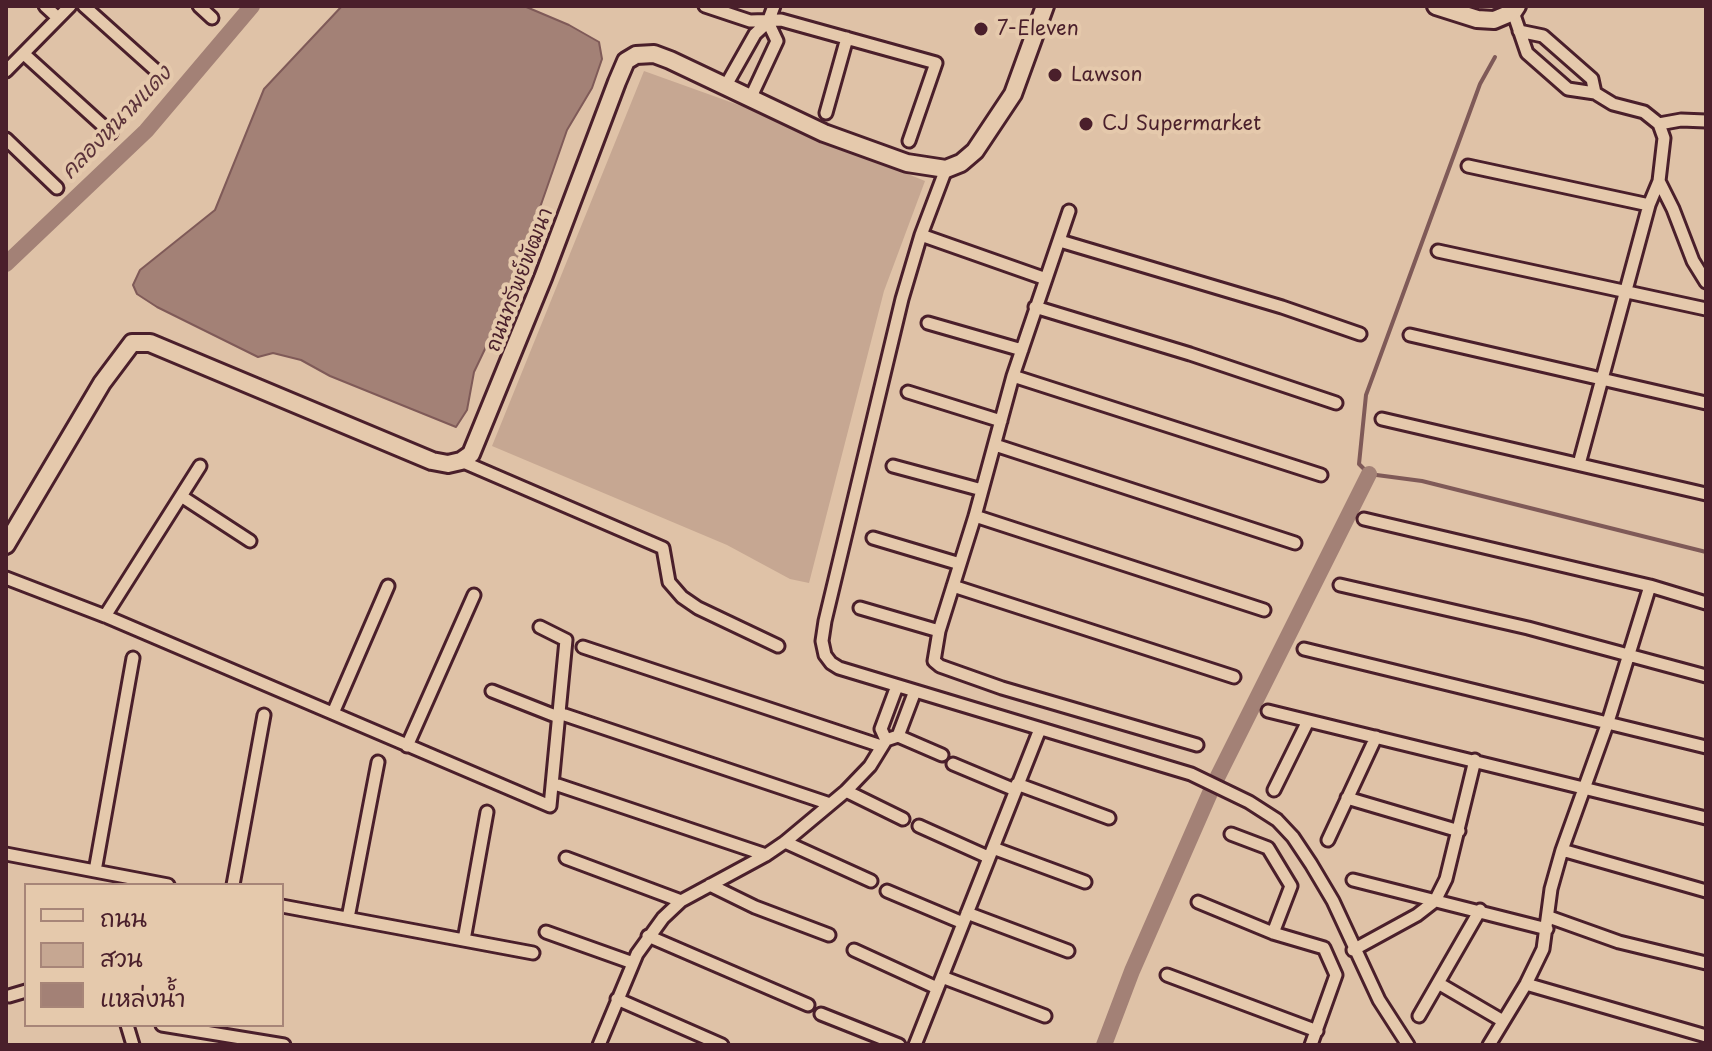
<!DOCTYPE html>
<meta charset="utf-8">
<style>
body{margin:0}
#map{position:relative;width:1712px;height:1051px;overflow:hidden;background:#dfc2a7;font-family:"Playpen Sans","Playpen Sans Thai",sans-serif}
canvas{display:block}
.frame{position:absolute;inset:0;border:8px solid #4a1f2b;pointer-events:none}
.legend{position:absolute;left:24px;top:883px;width:260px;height:144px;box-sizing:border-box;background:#e5c9ac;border:2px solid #a78578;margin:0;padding:10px 14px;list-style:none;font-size:24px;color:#4a1f2b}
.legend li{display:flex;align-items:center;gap:16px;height:40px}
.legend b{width:40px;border:2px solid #a78578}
</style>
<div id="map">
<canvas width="1712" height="1051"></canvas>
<div class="frame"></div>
<ul class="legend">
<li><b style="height:10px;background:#e5c9ac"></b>ถนน</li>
<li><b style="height:22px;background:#c6a792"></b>สวน</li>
<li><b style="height:22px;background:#a38176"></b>แหล่งน้ำ</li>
</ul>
</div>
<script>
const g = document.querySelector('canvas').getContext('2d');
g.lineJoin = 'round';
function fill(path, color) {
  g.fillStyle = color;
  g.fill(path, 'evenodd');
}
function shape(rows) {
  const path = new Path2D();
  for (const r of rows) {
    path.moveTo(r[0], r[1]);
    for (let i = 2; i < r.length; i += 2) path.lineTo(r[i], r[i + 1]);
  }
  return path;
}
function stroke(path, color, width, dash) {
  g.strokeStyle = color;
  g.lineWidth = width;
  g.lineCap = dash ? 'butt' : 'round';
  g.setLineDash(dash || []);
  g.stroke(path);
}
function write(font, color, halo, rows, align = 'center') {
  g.font = font + ' "Playpen Sans","Playpen Sans Thai",sans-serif';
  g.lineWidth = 8;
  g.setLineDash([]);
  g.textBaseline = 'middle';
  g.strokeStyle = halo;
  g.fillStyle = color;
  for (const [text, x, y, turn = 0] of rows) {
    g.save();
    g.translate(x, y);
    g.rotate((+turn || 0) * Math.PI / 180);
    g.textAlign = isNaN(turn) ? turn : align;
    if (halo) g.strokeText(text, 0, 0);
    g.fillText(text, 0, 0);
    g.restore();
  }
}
fill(shape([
 [644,71,747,108,925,181,884,291,809,583,790,579,727,545,492,446]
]), '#c6a792');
const water = shape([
 [342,6,524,6,569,25,599,42,602,59,592,88,567,130,506,305,474,372,467,410,456,427,330,376,301,360,273,353,258,357,157,307,137,294,133,285,140,270,215,210,264,89,342,6]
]);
fill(water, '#a38176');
stroke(water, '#7f5a58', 2);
stroke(shape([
 [1495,57,1480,84,1366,395,1359,464,1369,474,1422,481,1706,552]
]), '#7f5a58', 4);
stroke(shape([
 [6,264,146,131,252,6],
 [1104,1045,1132,971,1213,786,1369,474]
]), '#a38176', 16);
const street = shape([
 [45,6,58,18],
 [84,6,161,75],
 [199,6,212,18],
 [705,6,750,21,781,20,936,63,909,141],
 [1513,12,1527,53,1568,89,1595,93,1592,79,1543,36,1519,31],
 [768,22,774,6],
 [24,54,111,133],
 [6,71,70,6],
 [725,87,755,34,768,22,777,41,750,99],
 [826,113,847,38],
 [1659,124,1681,120,1706,121],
 [6,139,57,188],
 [1468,166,1649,205],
 [946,169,921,235,902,299,825,621,822,641,825,655,831,663,839,668,1191,774,1249,802,1277,820,1293,837,1311,864,1333,901,1379,1000,1408,1045],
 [1659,181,1673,209,1693,261,1706,282],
 [1069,211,1013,376,975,516,939,631,934,661,940,666,1002,688,1197,745],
 [921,235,1046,279],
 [1060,241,1282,307,1360,334],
 [1438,251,1706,309],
 [1035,307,1190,354,1336,403],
 [928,323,1022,350],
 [1410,335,1706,403],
 [1013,376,1321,475],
 [908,392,1001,421],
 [1382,419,1706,494],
 [995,445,1295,543],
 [461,461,663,548,669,582,682,597,698,608,778,646],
 [1579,464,1649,205,1659,181,1664,138,1659,124,1644,112,1613,104,1595,93],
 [893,466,982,490],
 [181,496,250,541],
 [975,516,1264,610],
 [1364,519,1650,586,1706,603],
 [873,538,960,564],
 [6,578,105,616,550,806,566,640,540,627],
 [1340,585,1528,628,1706,676],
 [953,586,1234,677],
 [860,608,939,631],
 [105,616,200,466],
 [583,647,881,746],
 [1304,649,1706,747],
 [492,691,558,717],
 [1268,711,1706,818],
 [333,713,388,586],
 [565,715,830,804],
 [898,736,942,755],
 [886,740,881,729,897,686],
 [407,746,474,595],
 [953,764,1015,790],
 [1017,784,1109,818],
 [558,785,766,855],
 [1274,790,1308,721],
 [846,791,903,819],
 [1347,798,1459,831],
 [919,826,988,857],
 [1231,834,1268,848,1291,886,1273,933],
 [1328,840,1376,737],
 [785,842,871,881],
 [993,848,1085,882],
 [1562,850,1706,891],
 [6,854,168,885],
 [566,858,681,901],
 [95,871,133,658],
 [1353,880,1547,929],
 [233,885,264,715],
 [710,885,755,907,829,935],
 [887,891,963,923],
 [1198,902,1273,933,1324,948,1336,975,1311,1045],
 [282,906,533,953],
 [967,913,1068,951],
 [1549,917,1619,942,1706,963],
 [348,918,378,762],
 [546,932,633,963],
 [648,936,808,1005],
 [464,940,487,812],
 [854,950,937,988],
 [1353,950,1417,915,1435,901,1446,879,1475,760],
 [1167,975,1317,1031],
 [942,977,1045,1016],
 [1438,983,1503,1021],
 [1526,984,1706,1036],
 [9,996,26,991],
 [617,999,722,1045],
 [821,1014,899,1045],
 [1419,1016,1480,910],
 [127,1025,133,1045],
 [162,1025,284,1045],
 [599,1045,637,954,663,918,681,901,766,855,785,842,846,791,870,766,886,740,898,736,915,691],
 [915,1045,1040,729],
 [1489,1045,1526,984,1543,949,1551,889,1562,850,1608,722,1650,586]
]);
const secondary = shape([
 [1436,6,1477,19,1494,20,1513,12,1517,6],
 [6,545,102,383,132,343,150,343,432,461,448,464,461,461,471,454,543,278,617,82,626,61,636,55,654,54,670,60,824,133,907,163,946,169,961,163,975,151,1013,94,1045,6]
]);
stroke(street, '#4a1f2b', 17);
stroke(secondary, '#4a1f2b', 22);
stroke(street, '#e5c9ac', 11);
stroke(secondary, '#e5c9ac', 16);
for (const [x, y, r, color] of [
 [981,29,8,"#4a1f2b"],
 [1055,75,8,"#4a1f2b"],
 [1086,124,8,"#4a1f2b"]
]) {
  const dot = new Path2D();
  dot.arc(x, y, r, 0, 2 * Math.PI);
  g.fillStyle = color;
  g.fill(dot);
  stroke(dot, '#e5c9ac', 3);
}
write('20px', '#4a1f2b', '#e5c9ac', [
 ["7-Eleven",997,29],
 ["Lawson",1071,75],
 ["CJ Supermarket",1102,124]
], 'left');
write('20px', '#4a1f2b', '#e5c9ac', [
 ["ถนนทรัพย์พัฒนา",520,280,-69]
]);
write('italic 22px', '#5c333a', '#e5c9ac', [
 ["คลองหนามแดง",117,123,-46]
]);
</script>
